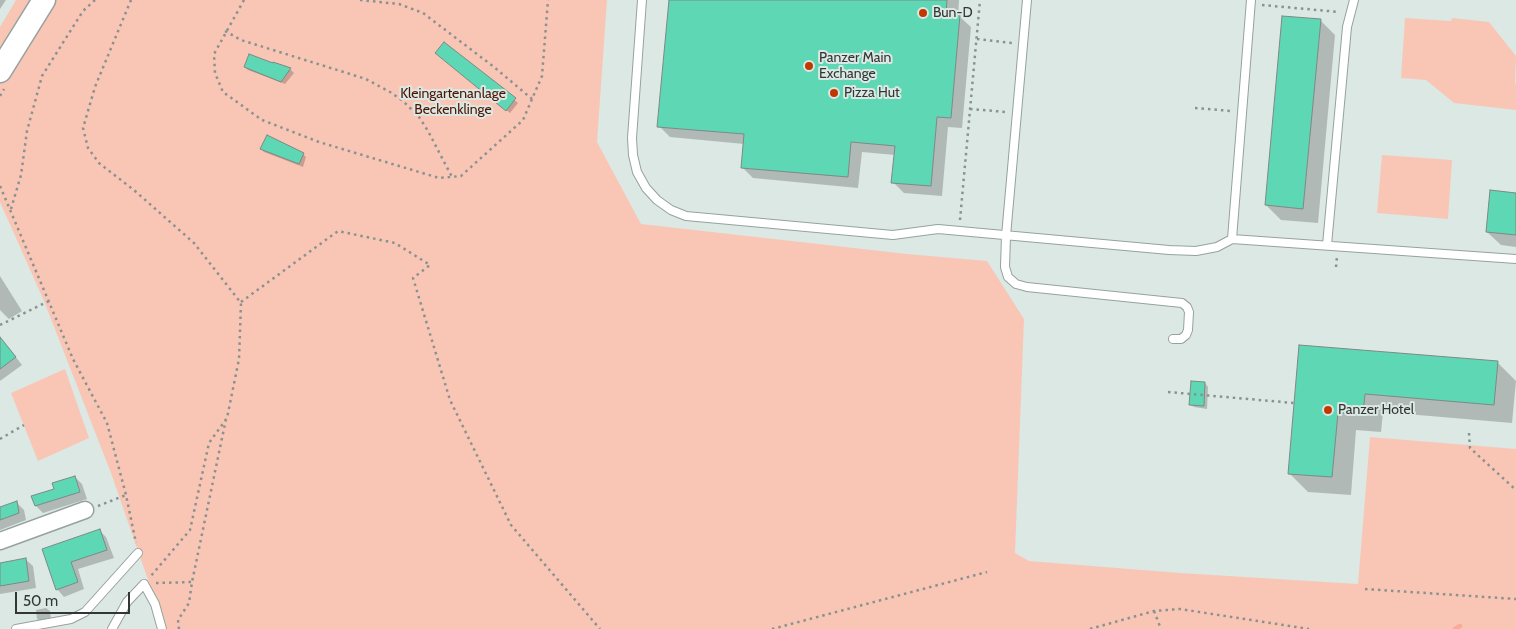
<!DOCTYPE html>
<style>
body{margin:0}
#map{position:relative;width:1516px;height:629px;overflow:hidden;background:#dce8e4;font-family:Cabin,sans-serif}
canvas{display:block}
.scale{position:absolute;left:15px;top:592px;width:115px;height:22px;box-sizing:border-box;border:2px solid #323735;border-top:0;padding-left:6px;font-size:15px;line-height:18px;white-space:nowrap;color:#323735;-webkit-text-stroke:4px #dce8e4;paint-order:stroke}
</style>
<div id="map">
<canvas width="1516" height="629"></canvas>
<div class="scale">50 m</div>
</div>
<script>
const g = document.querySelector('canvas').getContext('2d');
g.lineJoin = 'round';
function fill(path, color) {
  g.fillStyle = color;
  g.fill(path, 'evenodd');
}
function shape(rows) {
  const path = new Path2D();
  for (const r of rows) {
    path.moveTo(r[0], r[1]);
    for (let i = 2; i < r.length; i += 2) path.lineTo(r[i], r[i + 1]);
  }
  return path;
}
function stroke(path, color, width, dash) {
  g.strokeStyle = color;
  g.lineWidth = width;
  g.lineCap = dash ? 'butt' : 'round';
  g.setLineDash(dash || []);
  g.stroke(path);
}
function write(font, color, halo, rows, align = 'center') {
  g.font = font + ' Cabin,sans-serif';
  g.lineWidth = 4;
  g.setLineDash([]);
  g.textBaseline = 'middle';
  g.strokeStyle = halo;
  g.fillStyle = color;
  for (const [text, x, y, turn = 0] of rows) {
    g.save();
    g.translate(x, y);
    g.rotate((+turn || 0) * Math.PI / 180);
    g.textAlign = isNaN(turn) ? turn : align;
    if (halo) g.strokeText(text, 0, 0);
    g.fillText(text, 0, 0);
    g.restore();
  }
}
fill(shape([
 [16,0,607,0,597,142,641,224,907,254,987,261,1024,319,1015,553,1029,561,1180,573,1358,584,1370,437,1516,449,1516,629,165,629,111,473,44,301,0,202,0,27],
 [1405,18,1451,21,1452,18,1489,22,1516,56,1515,83,1516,84,1516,110,1454,103,1426,80,1401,78],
 [1382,155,1452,160,1448,219,1377,213],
 [65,369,89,438,38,461,11,393]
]), '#f9c6b6');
fill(shape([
 [0,0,6,0,0,9],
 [670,0,959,0,958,16,959,16,971,27,962,128,948,127,942,196,904,193,893,182,895,155,862,152,858,188,753,178,742,167,744,144,670,137,659,126],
 [1320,20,1335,35,1318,223,1281,220,1266,205],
 [445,44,518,103,510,113,440,56],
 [274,63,291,70,294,73,285,84,248,70,245,67],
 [261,149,303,154,306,157,303,167,264,152],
 [1516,194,1516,247,1501,245,1487,232],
 [0,276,22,311,9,319,0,310],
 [1300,346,1497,362,1516,381,1512,423,1383,412,1381,432,1356,430,1351,495,1308,492,1289,473],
 [0,347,11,351,22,365,0,381],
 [1205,383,1208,387,1207,409,1194,407,1190,404],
 [75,477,82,484,87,499,43,513,36,506,55,489],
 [17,503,24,510,26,520,0,530,0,509],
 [99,530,106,537,114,558,78,569,84,589,64,597,57,589,43,550],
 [25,559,33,566,36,588,0,594,0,564],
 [46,608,50,611,51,620,41,622,37,619,36,610]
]), '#0003');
stroke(shape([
 [1455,629,1460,626]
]), '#f8ab95', 4.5);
const building = shape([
 [669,0,947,0,946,14,960,15,951,118,937,117,931,186,891,183,895,146,851,142,848,177,741,168,744,134,657,127,669,0],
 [1282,16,1321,19,1303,209,1265,205,1282,16],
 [444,42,516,98,506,111,435,53,444,42],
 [249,54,273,63,273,62,291,68,281,82,244,67,249,54],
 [267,135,304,153,299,164,260,149,267,135],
 [1490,190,1516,193,1516,235,1486,232,1490,190],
 [0,337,16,357,0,369,0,337],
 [1299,345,1498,361,1494,405,1365,394,1363,414,1338,413,1332,477,1288,474,1299,345],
 [1191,381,1205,382,1204,406,1189,405,1191,381],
 [75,476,80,492,35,506,31,496,54,489,52,483,75,476],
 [17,501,19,513,0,520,0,507,17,501],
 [100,529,107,550,71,562,78,582,56,590,42,549,100,529],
 [26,558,29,581,0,586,0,563,26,558]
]);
fill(building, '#5dd7b4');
stroke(building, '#7d8985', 1);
const lane = shape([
 [642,0,632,138,633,155,637,172,646,188,657,200,671,210,686,216,893,235,938,229,1169,250,1196,251,1217,247,1232,239,1516,259],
 [1027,0,1006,236,1005,267,1008,277,1016,284,1027,287,1182,303,1187,307,1189,312,1188,330,1186,335,1181,339,1173,339],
 [1232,239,1251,0],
 [1327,245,1347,27,1354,0],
 [16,629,71,619,85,612,138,553],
 [112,629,127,602,144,584,155,604,162,629]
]);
const street = shape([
 [0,541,85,510]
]);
const secondary = shape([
 [0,71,44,0]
]);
stroke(lane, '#96a29d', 10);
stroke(street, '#96a29d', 19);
stroke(secondary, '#96a29d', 25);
stroke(shape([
 [131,0,95,87,83,128,88,148,99,163,135,191,194,243,241,303,239,359,227,418,209,443,190,530,150,577],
 [244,0,214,54,215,73,223,92,262,120,319,142,439,178,461,176,523,120,542,76,548,0],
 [360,0,399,4,423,13,494,67,532,99],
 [1262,5,1339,12],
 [225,31,241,40,366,79,390,92,403,101,419,117,428,131,452,177],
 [977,39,1012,43],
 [0,96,4,89],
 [1195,108,1231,111],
 [970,109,1006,112],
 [0,186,73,359,107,423,126,495,136,543],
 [11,209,21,175,27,131,42,76,83,11,95,0],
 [960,220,980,0],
 [1336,267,1337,256],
 [241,302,338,231,395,243,430,265,413,278,450,400,511,525,600,629],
 [0,325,49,301],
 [1168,392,1294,403],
 [1469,433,1470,448,1516,490],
 [0,439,24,425],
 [98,506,126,495],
 [156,583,192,582],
 [1365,589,1516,599],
 [1154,611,1161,629],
 [179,629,178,620,189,603,192,582,226,419],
 [772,629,987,572],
 [1090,629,1154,611,1180,609,1309,629]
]), '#8a928f', 2.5, [2.5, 4]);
stroke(lane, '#fff', 8);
stroke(street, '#fff', 16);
stroke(secondary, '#fff', 22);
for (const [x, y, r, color] of [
 [923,13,5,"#c03901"],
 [809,66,5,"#c03901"],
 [834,93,5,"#c03901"],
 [1328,410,5,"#c03901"]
]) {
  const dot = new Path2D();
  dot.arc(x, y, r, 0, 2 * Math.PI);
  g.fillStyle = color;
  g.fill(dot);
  stroke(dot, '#dce8e4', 2);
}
write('14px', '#323735', '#dce8e4', [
 ["Bun-D",933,13],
 ["Panzer Main",819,58],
 ["Exchange",819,74],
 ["Pizza Hut",844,93],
 ["Panzer Hotel",1338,410]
], 'left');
write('14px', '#4d1403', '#dce8e4', [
 ["Kleingartenanlage",453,94],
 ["Beckenklinge",453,110]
]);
</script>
